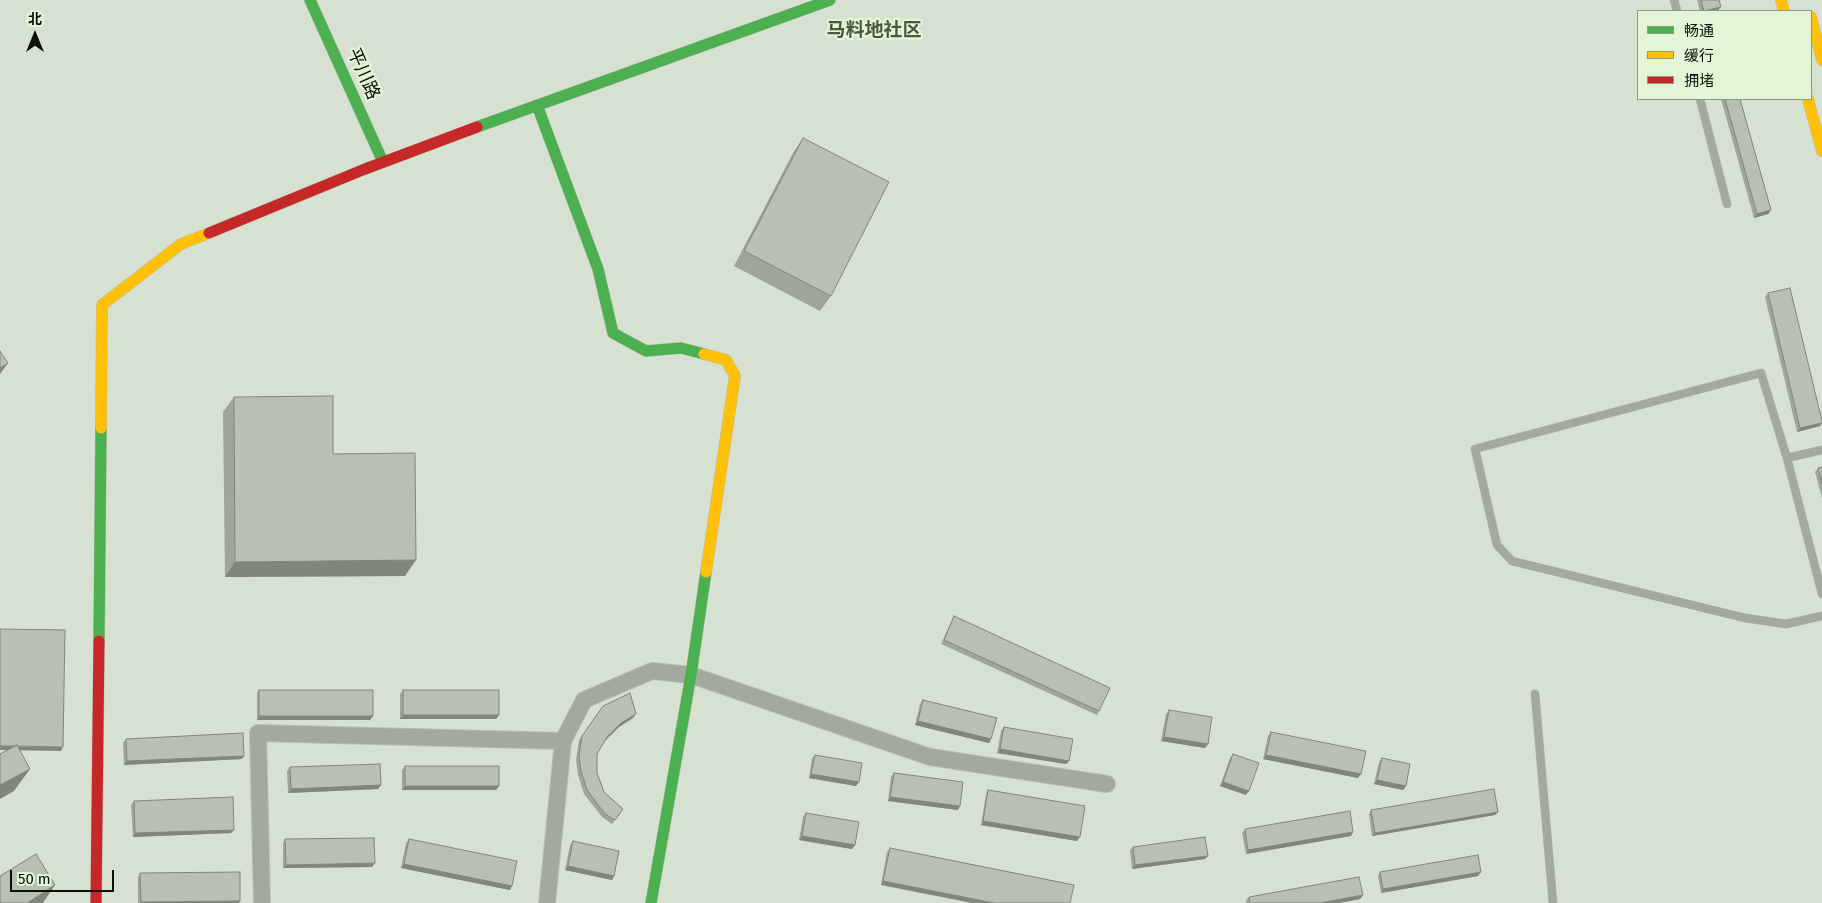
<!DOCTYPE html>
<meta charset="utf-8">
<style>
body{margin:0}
#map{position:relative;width:1822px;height:903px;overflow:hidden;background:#d7e1d1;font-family:"Fira Sans","Noto Sans SC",sans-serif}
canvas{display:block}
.legend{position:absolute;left:1637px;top:10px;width:175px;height:90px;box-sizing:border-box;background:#e3f5d7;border:1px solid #8c9983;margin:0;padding:6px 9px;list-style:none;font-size:15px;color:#0a1006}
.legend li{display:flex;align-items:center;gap:10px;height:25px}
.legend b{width:25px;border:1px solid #8c9983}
.north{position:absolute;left:10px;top:10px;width:50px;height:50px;-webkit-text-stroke:4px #e3f5d7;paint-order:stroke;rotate:0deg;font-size:14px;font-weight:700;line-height:20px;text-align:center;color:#0a1006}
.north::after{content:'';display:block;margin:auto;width:18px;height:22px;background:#0a1006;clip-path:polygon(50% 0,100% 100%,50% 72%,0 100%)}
.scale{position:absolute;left:10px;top:870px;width:104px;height:22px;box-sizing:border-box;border:2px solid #0a1006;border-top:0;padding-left:6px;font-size:15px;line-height:18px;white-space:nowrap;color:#0a1006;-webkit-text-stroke:4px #e3f5d7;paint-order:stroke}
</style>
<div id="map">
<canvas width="1822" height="903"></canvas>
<ul class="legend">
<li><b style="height:6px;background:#4caf50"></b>畅通</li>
<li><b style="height:6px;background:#ffc107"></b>缓行</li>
<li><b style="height:6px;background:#c62828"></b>拥堵</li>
</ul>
<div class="north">北</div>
<div class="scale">50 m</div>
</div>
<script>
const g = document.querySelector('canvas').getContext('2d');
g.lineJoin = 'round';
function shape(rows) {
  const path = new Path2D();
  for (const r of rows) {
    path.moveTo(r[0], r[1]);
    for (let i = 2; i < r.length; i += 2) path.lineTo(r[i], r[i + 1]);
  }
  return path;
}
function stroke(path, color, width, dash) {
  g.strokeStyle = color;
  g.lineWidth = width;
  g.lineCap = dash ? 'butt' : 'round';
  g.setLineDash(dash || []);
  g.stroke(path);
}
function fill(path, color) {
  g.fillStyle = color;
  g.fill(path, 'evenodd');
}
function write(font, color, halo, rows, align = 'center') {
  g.font = font + ' "Fira Sans","Noto Sans SC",sans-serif';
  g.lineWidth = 4.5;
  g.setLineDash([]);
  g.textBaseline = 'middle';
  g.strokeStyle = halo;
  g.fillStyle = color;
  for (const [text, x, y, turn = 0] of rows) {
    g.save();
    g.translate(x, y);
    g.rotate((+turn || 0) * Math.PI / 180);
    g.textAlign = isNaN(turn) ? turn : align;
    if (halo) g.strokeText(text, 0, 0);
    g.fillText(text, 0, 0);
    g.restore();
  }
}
const lane = shape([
 [1674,0,1677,11],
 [1700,99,1727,204],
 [1787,458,1822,450],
 [1822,594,1787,458,1761,373,1475,449,1497,545,1512,561,1745,618,1786,624,1822,616],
 [1535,694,1553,903]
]);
const street = shape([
 [262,903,258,733,563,741],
 [547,903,563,741,584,700,652,671,691,675,930,757,1107,784]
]);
const fast = shape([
 [310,0,383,162],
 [537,105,598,269,613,333,646,351,681,348,704,354],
 [477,127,830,0],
 [99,641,101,428],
 [651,903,691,675,706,572]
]);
const slow = shape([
 [1781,0,1784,11],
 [1811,17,1822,60],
 [1808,99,1822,151],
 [704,354,726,360,735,376,706,572],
 [101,428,102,305,181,244,209,233]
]);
const jam = shape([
 [209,233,365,169,477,127],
 [96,903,99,641]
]);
stroke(lane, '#b7beb2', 9);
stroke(street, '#b7beb2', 18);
stroke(fast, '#b7beb2', 12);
stroke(slow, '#b7beb2', 12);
stroke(jam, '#b7beb2', 12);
stroke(lane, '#a2aa9e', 8);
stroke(street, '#a2aa9e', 16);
stroke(fast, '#4caf50', 11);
stroke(slow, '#ffc107', 11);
stroke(jam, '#c62828', 11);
fill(shape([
 [1697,0,1719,0,1718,11,1700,11],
 [1721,99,1740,99,1771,210,1768,214,1754,218],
 [803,138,831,296,820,311,734,266,793,153],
 [1768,293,1822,421,1822,423,1820,426,1797,432,1765,297],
 [234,397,333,454,405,576,225,577,223,412],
 [1822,467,1822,498,1815,472,1818,468],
 [954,616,1099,711,1097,715,941,644,952,620],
 [259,690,373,716,370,720,257,720,257,693],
 [403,690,499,715,496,719,400,719,400,694],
 [923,700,991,739,989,743,915,725,920,704],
 [603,706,633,718,619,727,605,741,597,754,597,773,604,792,623,809,612,824,602,817,584,794,578,775,576,760,579,740],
 [1169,710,1208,744,1205,748,1161,741,1166,714],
 [1004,727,1069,761,1066,764,997,753,1001,731],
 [1271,732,1358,778,1263,759,1268,736],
 [126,739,242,759,124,765,123,743],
 [1233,754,1246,795,1220,786,1230,758],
 [815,755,856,786,809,778,812,758],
 [1382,758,1406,786,1403,790,1374,784,1379,762],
 [405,766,499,786,496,790,402,790,402,770],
 [290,767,381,785,378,789,288,793,287,771],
 [894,773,958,810,888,801,891,777],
 [988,790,1077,841,981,825,986,794],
 [134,801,231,833,133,837,131,805],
 [1371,810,1498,812,1495,815,1372,836,1369,814],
 [806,813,855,845,852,849,799,840,803,817],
 [1245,829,1353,832,1351,836,1246,854,1242,833],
 [285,839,372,867,283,868,283,843],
 [409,839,510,890,401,868,406,843],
 [573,841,614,876,612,880,565,870,570,845],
 [1133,847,1208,856,1205,859,1132,869,1130,850],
 [890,848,1074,885,881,885,887,852],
 [1380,872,1478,876,1381,893,1378,876],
 [140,873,239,903,138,903,138,877],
 [1363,895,1360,899,1339,903,1246,903,1246,900,1249,897]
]), '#9ea59a');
fill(shape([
 [1721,7,1717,11,1705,11],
 [1771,210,1768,214,1754,218,1757,214],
 [8,363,0,374,0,368],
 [1822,423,1820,426,1797,432,1800,428],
 [416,560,405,576,225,577,235,562],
 [636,714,633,718,619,727,605,741,621,723],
 [403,715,499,715,496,719,400,719],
 [259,716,373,716,370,720,257,720],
 [918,721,991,739,989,743,915,725],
 [1164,737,1208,744,1205,748,1161,741],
 [0,746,63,747,61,751,0,750],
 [1000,749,1069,761,1066,764,997,753],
 [1266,755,1361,774,1358,778,1263,759],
 [244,756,242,759,124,765,127,761],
 [30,769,14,791,0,799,0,785],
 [811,774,859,782,856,786,809,778],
 [1377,780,1406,786,1403,790,1374,784],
 [1223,782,1249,791,1246,795,1220,786],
 [381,785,378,789,288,793,291,789],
 [405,786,499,786,496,790,402,790],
 [890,797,960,806,958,810,888,801],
 [1498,812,1495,815,1372,836,1375,833],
 [983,821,1080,837,1077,841,981,825],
 [234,830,231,833,133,837,135,833],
 [1353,832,1351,836,1246,854,1248,850],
 [802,836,855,845,852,849,799,840],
 [1208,856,1205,859,1132,869,1135,865],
 [375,863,372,867,283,868,286,865],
 [404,864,512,886,510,890,401,868],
 [568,866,614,876,612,880,565,870],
 [1481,872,1478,876,1381,893,1383,889],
 [883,881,994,903,972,903,881,885],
 [55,885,43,903,27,903],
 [1363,895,1360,899,1339,903,1320,903],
 [240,901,239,903,140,903,141,902]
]), '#81867d');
const building = shape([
 [1701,0,1719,0,1721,7,1704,11,1701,0],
 [1725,99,1740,99,1771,210,1757,214,1725,99],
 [803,138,889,182,831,296,744,251,803,138],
 [1790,288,1822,421,1822,423,1800,428,1768,293,1790,288],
 [0,351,8,363,0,368,0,351],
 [333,396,333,454,415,453,416,560,235,562,234,397,333,396],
 [1822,467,1822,484,1818,468,1822,467],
 [954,616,1110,688,1099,711,944,640,954,616],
 [0,629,65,630,63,747,17,746,17,745,15,746,0,746,0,629],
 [259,690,373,690,373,716,259,716,259,690],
 [403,690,499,690,499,715,403,715,403,690],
 [630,693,636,714,621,723,607,737,597,754,597,773,604,792,623,809,615,820,605,814,587,790,581,771,579,756,582,736,603,706,630,693],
 [923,700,997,718,991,739,918,721,923,700],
 [1169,710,1212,717,1208,744,1164,737,1169,710],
 [1004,727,1073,739,1069,761,1000,749,1004,727],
 [1271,732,1366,751,1361,774,1266,755,1271,732],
 [243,733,244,756,127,761,126,739,243,733],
 [17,745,30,769,0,785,0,754,17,745],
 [1233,754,1259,763,1249,791,1223,782,1233,754],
 [815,755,862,763,859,782,811,774,815,755],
 [1382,758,1410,764,1406,786,1377,780,1382,758],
 [380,764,381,785,291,789,290,767,380,764],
 [405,766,499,766,499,786,405,786,405,766],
 [894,773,963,782,960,806,890,797,894,773],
 [1494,789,1498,812,1375,833,1371,810,1494,789],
 [988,790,1085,806,1080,837,983,821,988,790],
 [233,797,234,830,135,833,134,801,233,797],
 [1350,811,1353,832,1248,850,1245,829,1350,811],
 [806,813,859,822,855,845,802,836,806,813],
 [1205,837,1208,856,1135,865,1133,847,1205,837],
 [374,838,375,863,286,865,285,839,374,838],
 [409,839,517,861,512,886,404,864,409,839],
 [573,841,619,851,614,876,568,866,573,841],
 [890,848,1074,885,1070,903,994,903,883,881,890,848],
 [36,854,55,885,27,903,0,903,0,876,36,854],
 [1478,855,1481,872,1383,889,1380,872,1478,855],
 [240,872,240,901,141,902,140,873,240,872],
 [1359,877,1363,895,1320,903,1250,903,1249,897,1359,877]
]);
fill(building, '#b8c0b3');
stroke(building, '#81867d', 1);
write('18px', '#0a1006', '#e3f5d7', [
 ["平川路",363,74,66]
]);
write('bold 19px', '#49593f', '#e3f5d7', [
 ["马料地社区",874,31]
]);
</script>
